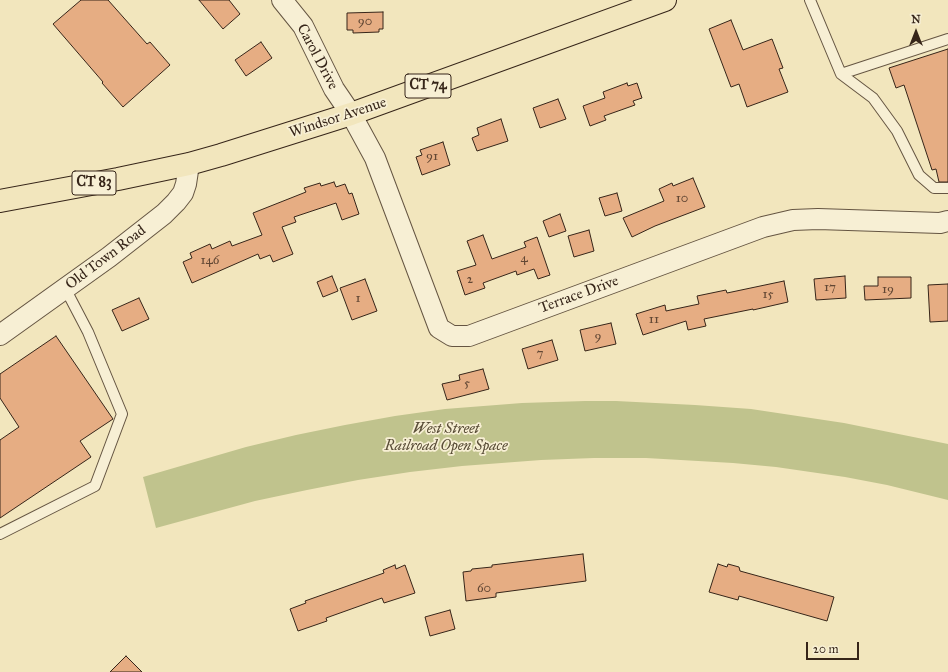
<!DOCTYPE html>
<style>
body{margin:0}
#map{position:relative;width:948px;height:672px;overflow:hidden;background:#f2e6bd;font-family:"IM FELL Great Primer",serif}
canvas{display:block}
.north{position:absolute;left:896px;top:12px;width:40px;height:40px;-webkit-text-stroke:3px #f7efd4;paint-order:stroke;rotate:0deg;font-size:11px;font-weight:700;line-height:16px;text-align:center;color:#362519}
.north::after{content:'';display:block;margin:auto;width:14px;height:18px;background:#362519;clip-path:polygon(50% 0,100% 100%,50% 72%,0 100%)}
.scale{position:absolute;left:806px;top:642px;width:53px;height:18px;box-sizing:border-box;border:2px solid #362519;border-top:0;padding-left:5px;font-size:12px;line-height:14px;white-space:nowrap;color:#362519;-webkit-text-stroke:3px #f7efd4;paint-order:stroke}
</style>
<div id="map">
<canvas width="948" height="672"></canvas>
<div class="north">N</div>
<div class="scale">20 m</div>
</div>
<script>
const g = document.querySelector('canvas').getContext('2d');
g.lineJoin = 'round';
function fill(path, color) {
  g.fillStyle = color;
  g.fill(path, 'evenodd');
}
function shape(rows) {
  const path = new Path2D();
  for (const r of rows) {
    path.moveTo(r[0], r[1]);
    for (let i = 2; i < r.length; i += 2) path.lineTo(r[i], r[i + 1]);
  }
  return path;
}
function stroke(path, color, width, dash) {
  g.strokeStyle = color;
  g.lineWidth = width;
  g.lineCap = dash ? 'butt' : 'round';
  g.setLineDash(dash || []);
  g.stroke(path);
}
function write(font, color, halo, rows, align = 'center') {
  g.font = font + ' "IM FELL Great Primer",serif';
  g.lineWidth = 3.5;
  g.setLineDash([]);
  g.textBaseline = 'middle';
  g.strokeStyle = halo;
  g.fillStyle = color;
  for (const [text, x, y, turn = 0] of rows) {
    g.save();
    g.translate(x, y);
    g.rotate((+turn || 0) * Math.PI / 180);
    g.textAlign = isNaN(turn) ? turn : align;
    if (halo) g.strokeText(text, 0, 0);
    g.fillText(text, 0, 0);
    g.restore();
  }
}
fill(shape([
 [585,401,616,401,695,405,751,409,844,423,948,444,948,500,887,485,845,477,776,467,733,463,646,458,594,458,541,460,462,466,410,472,358,480,307,490,255,501,156,528,143,477,246,447,296,435,345,425,395,416,445,409,522,403]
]), '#c0c38d');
const building = shape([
 [81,0,108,0,147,44,150,42,170,65,123,107,102,83,103,82,53,24,81,0],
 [199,0,229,0,240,14,223,29,199,0],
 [383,12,383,29,379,29,379,32,353,33,353,30,347,30,347,13,383,12],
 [731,20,743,50,772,39,783,68,779,69,788,92,747,107,739,84,731,87,709,29,731,20],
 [261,42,272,58,246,76,235,60,261,42],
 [948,49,948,182,939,182,936,169,932,170,904,85,896,88,889,68,948,49],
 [627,83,628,86,637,83,642,98,633,101,635,105,604,116,606,120,590,126,583,106,605,98,603,92,627,83],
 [558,99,566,119,540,128,533,108,558,99],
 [501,119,508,141,477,151,472,138,479,135,477,128,501,119],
 [443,142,450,165,422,175,416,157,422,155,420,150,443,142],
 [693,178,705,207,655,226,632,237,623,218,664,201,659,189,672,183,673,186,693,178],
 [334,182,336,187,345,184,349,194,352,193,359,214,342,220,336,203,294,217,296,222,282,227,293,254,273,262,270,255,260,259,258,254,192,283,183,262,192,258,190,253,210,244,212,249,230,241,232,246,262,235,253,213,306,192,304,188,320,183,321,186,334,182],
 [617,193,622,211,605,216,599,198,617,193],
 [560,214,566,231,549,237,543,221,560,214],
 [589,230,594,251,574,257,568,236,589,230],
 [483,235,492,259,526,247,524,242,537,237,550,275,538,279,534,269,517,275,516,271,483,283,485,288,465,295,457,271,476,265,467,241,483,235],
 [332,276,338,291,323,297,317,282,332,276],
 [845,276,846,298,816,300,814,279,845,276],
 [878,277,911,277,911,298,865,300,864,286,878,286,878,277],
 [365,279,377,311,352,320,340,288,365,279],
 [784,281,788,302,753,310,753,309,704,319,706,326,688,330,686,321,643,335,636,314,665,305,666,311,699,304,697,296,726,290,727,293,784,281],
 [948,284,948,321,930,322,928,285,948,284],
 [139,298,149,319,122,331,112,310,139,298],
 [611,323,616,344,585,351,580,330,611,323],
 [56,336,113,419,80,441,91,457,0,518,0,440,19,427,0,398,0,374,56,336],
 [552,340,558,360,528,369,522,349,552,340],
 [483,369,489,389,447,400,442,384,460,380,459,375,483,369],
 [583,554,586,581,496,593,496,597,466,601,463,572,471,571,472,569,492,567,492,565,583,554],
 [718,564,727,567,728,564,739,567,740,571,834,597,827,621,739,596,738,600,709,592,718,564],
 [395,565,396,569,405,565,415,593,384,603,382,598,326,618,327,621,298,631,290,609,306,603,305,601,384,573,383,570,395,565],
 [450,610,455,629,430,636,425,617,450,610],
 [126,656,142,672,110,672,126,656]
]);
fill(building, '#e6ad83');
stroke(building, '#362519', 1);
const lane = shape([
 [810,0,841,74,873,98,897,131,919,175,934,188,948,188],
 [841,74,948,39],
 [0,534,95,486,122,414,88,332,65,288]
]);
const street = shape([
 [282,0,303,26,334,89,351,114,375,158,439,328,452,336,469,336,763,227,793,220,818,219,940,223,948,221],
 [0,335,109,257,164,214,176,202,183,193,186,184,189,164]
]);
const primary = shape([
 [0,201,118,179,189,164,221,155,351,114,665,0]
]);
stroke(lane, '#655542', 12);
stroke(street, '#655542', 22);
stroke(primary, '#362519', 24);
stroke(lane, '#f7efd4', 10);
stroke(street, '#f7efd4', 20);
stroke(primary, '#f2e6bd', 22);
write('13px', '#624734', null, [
 ["90",365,22],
 ["91",432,157],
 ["10",682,199],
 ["4",524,259],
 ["146",210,261],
 ["2",470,280],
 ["17",830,288],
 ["19",888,290],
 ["15",768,295],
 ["1",358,299],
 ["11",654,320],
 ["9",598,337],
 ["7",540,354],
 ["5",467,384],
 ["60",484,589]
]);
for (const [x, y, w] of [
 [428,86,46],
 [94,183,44]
]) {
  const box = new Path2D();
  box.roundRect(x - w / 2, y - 12, w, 24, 3);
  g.fillStyle = '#f7efd4';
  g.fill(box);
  stroke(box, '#362519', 1);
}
write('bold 14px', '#362519', null, [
 ["CT 74",428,86],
 ["CT 83",94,183]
]);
write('15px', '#362519', '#f7efd4', [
 ["Carol Drive",317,57,62],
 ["Windsor Avenue",338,118,-18],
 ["Old Town Road",106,258,-37],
 ["Terrace Drive",579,295,-20]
]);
write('italic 15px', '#584c36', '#f7efd4', [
 ["West Street",446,429],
 ["Railroad Open Space",446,446]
]);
</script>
